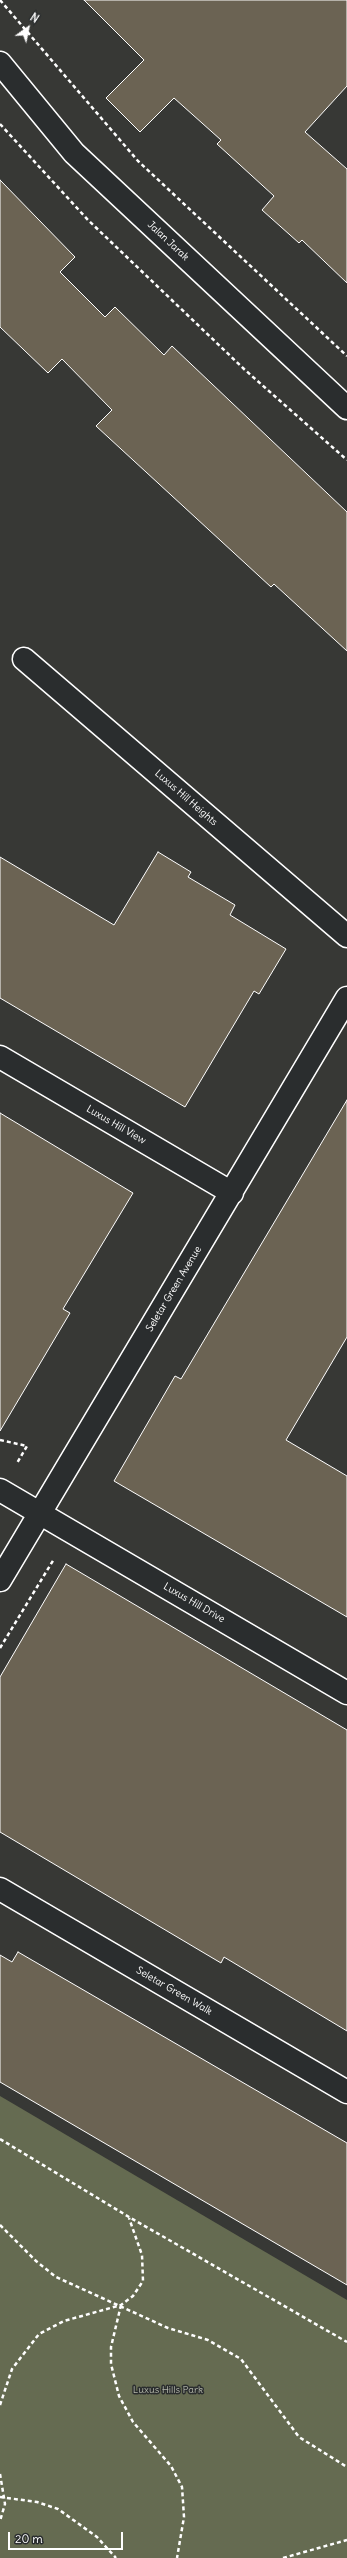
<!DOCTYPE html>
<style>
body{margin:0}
#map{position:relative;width:347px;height:2558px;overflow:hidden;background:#373835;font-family:Delius,sans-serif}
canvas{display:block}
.north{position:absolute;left:8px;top:8px;width:40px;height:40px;-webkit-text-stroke:3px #2a2d2e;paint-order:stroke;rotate:33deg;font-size:11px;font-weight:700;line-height:16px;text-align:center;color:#fff}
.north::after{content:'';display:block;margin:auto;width:14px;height:18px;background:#fff;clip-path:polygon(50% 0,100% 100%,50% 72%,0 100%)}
.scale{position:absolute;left:8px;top:2532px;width:115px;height:18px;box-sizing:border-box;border:2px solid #fff;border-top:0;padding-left:5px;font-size:12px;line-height:14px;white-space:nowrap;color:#fff;-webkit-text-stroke:3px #2a2d2e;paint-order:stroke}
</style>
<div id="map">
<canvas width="347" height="2558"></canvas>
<div class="north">N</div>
<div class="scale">20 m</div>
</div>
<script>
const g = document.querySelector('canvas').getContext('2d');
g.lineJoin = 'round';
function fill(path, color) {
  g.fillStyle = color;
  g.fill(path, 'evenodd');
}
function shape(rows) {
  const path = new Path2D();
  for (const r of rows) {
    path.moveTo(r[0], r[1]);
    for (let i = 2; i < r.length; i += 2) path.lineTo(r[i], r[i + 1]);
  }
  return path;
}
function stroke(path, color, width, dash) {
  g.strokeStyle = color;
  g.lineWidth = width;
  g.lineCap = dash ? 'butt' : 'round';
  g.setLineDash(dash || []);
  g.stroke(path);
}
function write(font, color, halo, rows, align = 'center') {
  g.font = font + ' Delius,sans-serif';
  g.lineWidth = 3;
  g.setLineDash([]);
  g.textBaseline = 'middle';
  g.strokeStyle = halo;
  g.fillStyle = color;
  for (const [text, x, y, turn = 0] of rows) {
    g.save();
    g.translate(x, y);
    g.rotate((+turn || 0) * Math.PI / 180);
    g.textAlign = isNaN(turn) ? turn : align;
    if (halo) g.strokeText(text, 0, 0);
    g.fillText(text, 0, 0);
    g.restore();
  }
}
fill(shape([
 [0,2096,347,2300,347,2558,0,2558]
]), '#656b51');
const building = shape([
 [84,0,347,0,347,86,305,132,347,169,347,283,302,240,299,243,262,210,274,196,217,144,221,140,174,98,140,132,106,98,144,60,84,0],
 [0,180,75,257,60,272,105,317,115,307,164,355,172,346,347,512,347,651,274,584,271,587,96,426,112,410,62,359,48,373,0,327,0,180],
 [158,852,191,872,188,877,235,905,230,915,286,949,259,994,254,991,185,1107,0,998,0,857,114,925,158,852],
 [347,1100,347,1337,286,1440,347,1476,347,1617,114,1481,175,1376,181,1379,347,1100],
 [0,1113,133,1193,63,1309,70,1313,0,1431,0,1113],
 [66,1564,347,1730,347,2031,224,1957,221,1963,0,1832,0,1677,66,1564],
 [18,1952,347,2143,347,2285,0,2082,0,1955,12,1962,18,1952]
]);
fill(building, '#6b6353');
stroke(building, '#fff', 1);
const street = shape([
 [0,63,74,153,347,408],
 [24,659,347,936],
 [0,1057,232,1193],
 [0,1490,347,1693],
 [0,1580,347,998],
 [0,1889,347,2092]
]);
stroke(street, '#fff', 25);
stroke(shape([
 [0,0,138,161,347,356],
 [0,124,88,220,244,369,347,460],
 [0,1440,27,1446,17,1463],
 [0,1648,54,1559],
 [0,2139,129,2217,347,2342],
 [0,2225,36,2261,56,2277,168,2328,208,2340,241,2359,299,2437,347,2467],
 [121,2305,111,2347,111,2364,119,2396,133,2422,171,2466,182,2487,184,2517,177,2558],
 [0,2405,12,2369,39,2334,64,2321,121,2305,133,2296,143,2281,142,2255,129,2218],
 [0,2474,5,2504,0,2521],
 [0,2497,37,2502,58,2509,97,2537,116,2558],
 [283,2558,347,2540]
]), '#fff', 2.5, [4, 3]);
stroke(street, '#2a2d2e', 22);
write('10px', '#fff', '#2a2d2e', [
 ["Jalan Jarak",168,241,43],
 ["Luxus Hill Heights",186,798,41],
 ["Luxus Hill View",116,1125,30],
 ["Seletar Green Avenue",174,1289,-59],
 ["Luxus Hill Drive",194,1603,30],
 ["Seletar Green Walk",174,1991,30]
]);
write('10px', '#b2b5a8', '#2a2d2e', [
 ["Luxus Hills Park",168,2390]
]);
</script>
